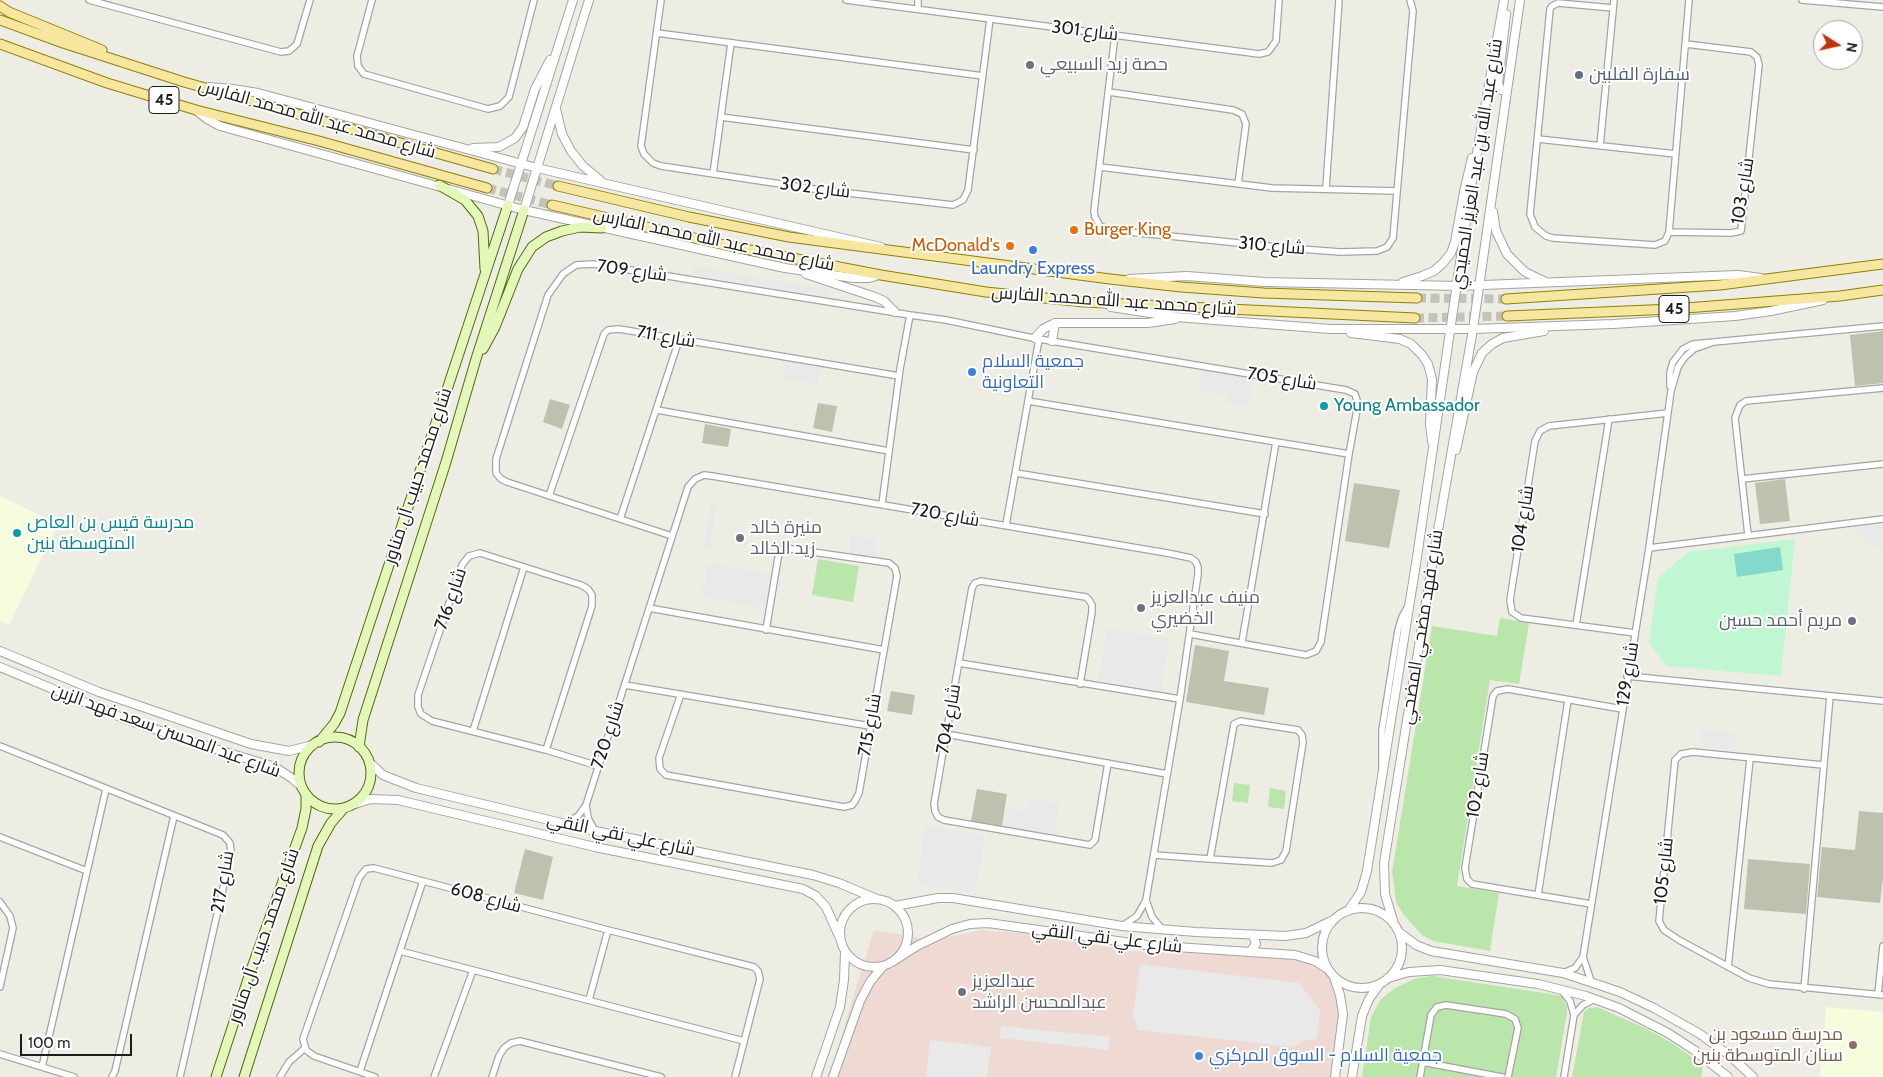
<!DOCTYPE html>
<meta charset="utf-8">
<style>
body{margin:0}
#map{position:relative;width:1883px;height:1077px;overflow:hidden;background:#eeede3;font-family:Cabin,sans-serif}
canvas{display:block}
.north{position:absolute;left:1813px;top:20px;width:50px;height:50px;box-sizing:border-box;background:#fff;border:1px solid #a5a5a5;border-radius:50%;rotate:100deg;font-size:14px;font-weight:700;line-height:20px;text-align:center;color:#1d1d1d}
.north::after{content:'';display:block;margin:auto;width:18px;height:22px;background:#c0350a;clip-path:polygon(50% 0,100% 100%,50% 72%,0 100%)}
.scale{position:absolute;left:20px;top:1034px;width:112px;height:22px;box-sizing:border-box;border:2px solid #1d1d1d;border-top:0;padding-left:6px;font-size:15px;line-height:18px;white-space:nowrap;color:#1d1d1d;-webkit-text-stroke:4px #fff;paint-order:stroke}
</style>
<div id="map">
<canvas width="1883" height="1077"></canvas>
<div class="north">N</div>
<div class="scale">100 m</div>
</div>
<script>
const g = document.querySelector('canvas').getContext('2d');
g.lineJoin = 'round';
function fill(path, color) {
  g.fillStyle = color;
  g.fill(path, 'evenodd');
}
function shape(rows) {
  const path = new Path2D();
  for (const r of rows) {
    if (r.length === 3) {
      path.moveTo(r[0] + r[2], r[1]);
      path.arc(r[0], r[1], r[2], 0, 2 * Math.PI);
      continue;
    }
    path.moveTo(r[0], r[1]);
    for (let i = 2; i < r.length; i += 2) path.lineTo(r[i], r[i + 1]);
  }
  return path;
}
function stroke(path, color, width, dash) {
  g.strokeStyle = color;
  g.lineWidth = width;
  g.lineCap = dash ? 'butt' : 'round';
  g.setLineDash(dash || []);
  g.stroke(path);
}
function write(font, color, halo, rows, align = 'center') {
  g.font = font + ' Cabin,Cairo,sans-serif';
  g.lineWidth = 4;
  g.setLineDash([]);
  g.textBaseline = 'middle';
  g.strokeStyle = halo;
  g.fillStyle = color;
  for (const [text, x, y, turn = 0] of rows) {
    g.save();
    g.translate(x, y);
    g.rotate((+turn || 0) * Math.PI / 180);
    g.textAlign = isNaN(turn) ? turn : align;
    if (halo) g.strokeText(text, 0, 0);
    g.fillText(text, 0, 0);
    g.restore();
  }
}
fill(shape([
 [874,930,933,940,982,930,1035,934,1129,951,1297,956,1315,963,1329,976,1336,991,1339,1018,1331,1077,833,1077,845,1023]
]), '#eedad3');
fill(shape([
 [0,496,58,524,9,625,0,621],
 [1826,1007,1883,1012,1883,1077,1820,1077]
]), '#f5fddc');
fill(shape([
 [1883,331,1883,383,1855,386,1850,335],
 [550,399,570,405,562,429,543,422],
 [818,403,837,406,832,432,813,428],
 [705,424,731,429,728,447,702,443],
 [1785,479,1790,521,1760,524,1755,483],
 [1354,483,1400,490,1389,548,1345,541],
 [1195,645,1229,651,1224,681,1269,688,1264,715,1186,702],
 [891,691,915,695,912,715,887,711],
 [977,789,1007,794,1002,826,971,821],
 [1859,811,1883,813,1883,878,1880,903,1817,897,1822,847,1855,850],
 [525,849,553,857,543,900,514,893],
 [1748,859,1810,864,1806,914,1744,909]
]), '#bdc2af');
fill(shape([
 [818,559,859,566,853,602,812,595],
 [1500,618,1529,623,1519,684,1490,680,1457,886,1499,893,1490,951,1433,941,1422,935,1404,915,1396,902,1392,872,1432,626,1497,636],
 [1234,783,1250,785,1248,803,1232,801],
 [1270,788,1286,791,1284,809,1268,807],
 [1432,976,1557,995,1562,997,1567,1006,1567,1013,1556,1077,1362,1077,1371,1017,1381,999,1395,988,1414,979],
 [1597,1007,1647,1029,1672,1043,1703,1065,1701,1077,1572,1077,1584,1012,1589,1008]
]), '#bae6ab');
fill(shape([
 [1795,539,1781,676,1666,666,1649,643,1658,578,1688,552]
]), '#c1f6d2');
fill(shape([
 [1780,547,1783,570,1737,577,1734,554]
]), '#84d9cc');
fill(shape([
 [693,266,829,290,828,297,692,274],
 [785,361,821,367,818,384,782,379],
 [1203,367,1255,377,1250,407,1226,403,1227,395,1198,390],
 [711,503,717,504,709,550,703,549],
 [1883,525,1883,547,1871,546,1851,528],
 [851,535,877,539,874,557,848,553],
 [708,563,770,574,764,608,702,597],
 [1107,628,1170,639,1161,691,1098,680],
 [1701,730,1735,733,1734,750,1699,747],
 [1028,798,1060,803,1054,837,1003,828,1006,808,1026,811],
 [925,826,985,835,976,894,916,884],
 [1140,964,1299,983,1320,1010,1317,1039,1302,1041,1295,1047,1138,1030,1133,1015],
 [1001,1026,1110,1037,1108,1050,1000,1038],
 [930,1040,991,1047,987,1077,926,1077]
]), '#e9e9e9');
stroke(shape([
 [493,169,558,186],
 [487,188,552,205],
 [1417,298,1506,299],
 [1415,318,1507,316]
]), '#c4c3bb', 9, [9, 4.5]);
const minor = shape([
 [89,0,281,52,289,51,297,44,310,0],
 [372,0,357,56,358,66,364,74,488,109,500,106,509,97,534,0],
 [661,0,641,146,644,154,653,163,661,166,814,189,953,205,963,200,968,190,990,19],
 [846,0,1259,54,1268,52,1276,41,1279,0],
 [1802,0,1883,7],
 [1613,8,1558,3,1552,6,1550,9,1530,214,1535,227,1546,236,1553,238,1655,245,1665,241,1669,232,1689,0],
 [918,9,918,0],
 [657,33,983,76],
 [1115,35,1094,211,1095,217,1100,226,1110,230,1288,248,1340,252,1377,251,1387,247,1393,238,1413,11,1410,0],
 [1109,92,1233,110,1242,114,1246,124,1238,184],
 [721,117,974,150],
 [1538,139,1676,154],
 [1600,146,1614,0],
 [1100,167,1272,188,1397,191],
 [713,174,731,43],
 [1326,188,1339,0],
 [1669,232,1731,233,1741,231,1759,65,1757,57,1751,52,1686,44],
 [910,315,946,320,1038,339],
 [1670,386,1670,372,1673,362,1683,349,1693,344,1883,326],
 [1028,401,1349,454],
 [657,410,889,451],
 [1016,473,1265,514],
 [1742,479,1883,464],
 [549,496,604,334,608,330,619,329,899,376],
 [620,519,679,340],
 [1006,525,1039,339,1346,390,1355,394,1358,404,1349,454,1321,642,1316,651,1306,655,1190,634],
 [1748,535,1735,418,1740,405,1746,401,1883,388],
 [672,536,507,482,501,479,496,473,496,459,548,295,563,274,576,265,593,264,910,315,900,369,882,504],
 [1649,548,1883,519],
 [480,553,581,585,588,589,592,595,592,606,546,750,432,721,421,714,418,707,418,695,462,565,469,556,480,553],
 [649,608,884,650],
 [1576,625,1609,419],
 [1635,633,1521,618,1512,612,1510,600,1535,441,1540,431,1549,426,1668,413],
 [1242,642,1276,442],
 [959,663,1180,699],
 [1627,676,1883,701],
 [1080,684,1092,612,1092,605,1089,600,1086,597,987,582,981,581,975,583,972,588,947,729,934,804,935,811,938,817,944,820,1090,845,1095,840,1108,763],
 [625,685,870,726],
 [681,694,659,758,660,769,666,775,844,807,852,805,855,801,859,793,897,576,895,568,889,563,785,548,780,550,778,558,766,630],
 [473,731,524,567],
 [946,734,1167,774],
 [0,746,223,835,230,843,231,853,180,1077],
 [546,750,598,766],
 [1823,765,1693,752,1681,754,1675,760,1659,921,1664,930,1679,940,1749,978,1769,984,1883,995],
 [1382,766,1382,730,1398,630,1402,617,1409,604],
 [586,805,588,818,595,831],
 [565,824,578,816,586,805,688,487,695,479,704,475,712,476,1167,553,1191,558,1196,562,1198,567,1198,574,1180,699,1146,900,1137,916,1122,926],
 [0,837,87,871],
 [1154,855,1210,859,1272,863,1281,860,1286,851,1303,742,1302,735,1298,730,1240,721,1234,724,1210,859],
 [1538,895,1568,700],
 [1146,900,1152,917,1163,930],
 [0,902,10,916,13,928,0,987],
 [1591,904,1472,884,1467,879,1465,868,1493,696,1497,691,1508,689,1622,709],
 [400,951,744,1041],
 [1728,967,1750,759],
 [1563,973,1575,968,1583,957],
 [1591,981,1583,957,1649,548,1671,391,1678,367,1685,357,1694,349,1711,343],
 [1804,989,1830,696],
 [1562,991,1570,1001,1574,1015,1564,1077],
 [1878,994,1883,946],
 [589,1000,608,930],
 [1574,1015,1583,1005,1595,999],
 [0,1054,74,1077],
 [1422,1062,1502,1077],
 [42,1067,106,789],
 [360,1071,423,881],
 [112,1077,115,1071,174,816],
 [280,1077,289,1062,305,1048],
 [375,1077,314,1056,306,1050,303,1039,359,878,366,869,374,868,608,930,754,967,758,971,760,979,735,1077],
 [434,1077,473,970],
 [492,1077,499,1056,504,1048,511,1043,520,1041,661,1077],
 [1420,1077,1431,1015,1437,1007,1446,1005,1506,1014,1515,1019,1518,1028,1508,1077]
]);
const tertiary = shape([
 [1506,14,1498,84,1501,90,1507,91],
 [209,87,233,89,258,93,537,168,881,247],
 [556,109,562,134,571,151,583,166,600,180],
 [197,111,207,119,220,126,524,210,785,268,854,278,869,278,879,275],
 [473,148,499,147,515,138,523,127,535,89,550,60],
 [508,205,573,0],
 [524,210,589,0],
 [1493,212,1496,231,1507,254,1525,272,1544,281],
 [806,274,875,297,884,301,895,312],
 [1129,279,1187,276,1265,282,1458,286,1738,275,1761,278],
 [1403,282,1422,276,1434,271,1443,263,1451,253,1455,242,1464,192,1472,158],
 [1111,307,1176,317,1330,329,1473,329,1613,324,1735,316,1771,311,1823,300],
 [1351,333,1400,339,1411,344,1422,355,1428,364,1432,379,1430,424,1432,441],
 [1035,338,1043,329,1055,323,1148,323,1175,319],
 [1052,341,1055,323],
 [1456,450,1473,372,1482,353,1492,344,1503,338,1544,331],
 [0,651,99,692,251,744,289,751,313,745],
 [0,667,125,719,199,744,275,767,293,779,302,787],
 [370,763,383,775,416,788,595,831,813,875,839,883,877,899],
 [352,805,370,799,398,800,595,847,803,889,816,896,826,907,839,936],
 [874,933,34],
 [895,906,938,898,953,898,1122,926,1196,932,1285,936,1306,933,1335,919],
 [1362,948,40],
 [1348,911,1361,892,1367,871,1417,557,1472,181,1504,0],
 [1394,924,1385,894,1384,863,1433,559,1473,329,1520,0],
 [1399,932,1416,945,1431,951,1563,973,1620,992,1654,1008,1700,1034,1729,1055,1753,1077],
 [1250,952,1256,944,1253,935],
 [892,962,917,946,952,929,970,924,988,923,1146,945,1295,955,1315,961,1328,969],
 [1334,977,1340,995,1343,1014,1335,1077],
 [1388,978,1409,972,1440,970,1538,984,1586,996,1619,1008,1668,1033,1694,1050,1728,1077],
 [816,1077,840,1007,844,980,845,952],
 [833,1077,860,1001,870,982,883,966],
 [1352,1077,1362,1016,1369,999,1379,985]
]);
const secondary = shape([
 [439,185,465,200,478,216,483,231,485,269],
 [483,349,495,327,518,269,532,247,546,237,562,231,580,227,602,228],
 [335,773,36],
 [319,742,334,724,340,713,508,205],
 [359,747,363,720,446,462,476,359,524,210],
 [216,1077,251,970,302,828,306,809,306,794],
 [244,1077,318,846,331,823,344,808]
]);
const primary = shape([
 [0,6,9,12,102,50],
 [0,20,63,43,184,82,493,169],
 [0,44,107,83,196,110,319,141,487,188],
 [558,186,689,217,789,237,1110,279,1181,287,1264,293,1417,298],
 [552,205,729,246,881,275,986,292,1084,302,1415,318],
 [1506,299,1720,285,1883,264],
 [1507,316,1673,309,1840,296,1883,290]
]);
stroke(minor, '#a4a4a4', 8);
stroke(tertiary, '#a4a4a4', 10);
stroke(secondary, '#4b6e0a', 11);
stroke(primary, '#8e8107', 11);
stroke(minor, '#fff', 5.5);
stroke(tertiary, '#fff', 8);
stroke(secondary, '#e4f6b9', 9);
stroke(primary, '#f7e69f', 9);
for (const [x, y, r, color] of [
 [1030,65,5,"#6b7280"],
 [1579,75,5,"#5c6f8a"],
 [1074,230,5,"#e8710a"],
 [1010,246,5,"#e8710a"],
 [1033,250,5,"#3f7fe0"],
 [972,372,5,"#3f7fe0"],
 [1324,406,5,"#0f9aa8"],
 [17,533,5,"#0f9aa8"],
 [740,538,5,"#6b7280"],
 [1141,608,5,"#6b7280"],
 [1852,621,5,"#6b7280"],
 [962,992,5,"#6b7280"],
 [1853,1045,5,"#8d6e63"],
 [1199,1056,5,"#3f7fe0"]
]) {
  const dot = new Path2D();
  dot.arc(x, y, r, 0, 2 * Math.PI);
  g.fillStyle = color;
  g.fill(dot);
  stroke(dot, '#fff', 2);
}
for (const [x, y, w] of [
 [164,100,30],
 [1674,309,30]
]) {
  const box = new Path2D();
  box.roundRect(x - w / 2, y - 13.5, w, 27, 4);
  g.fillStyle = '#fff';
  g.fill(box);
  stroke(box, '#1d1d1d', 1);
}
write('bold 16px', '#1d1d1d', null, [
 ["45",164,100],
 ["45",1674,309]
]);
write('18px', '#1d1d1d', '#fff', [
 ["شارع 301",1085,31,7],
 ["شارع محمد عبد الله محمد الفارس",317,119,16],
 ["شارع عبد الله بن عبد العزيز الحميدي",1477,164,-81],
 ["شارع 302",815,188,7],
 ["شارع 103",1743,191,-81],
 ["شارع محمد عبد الله محمد الفارس",714,240,12],
 ["شارع 310",1272,246,5],
 ["شارع 709",632,271,8],
 ["شارع محمد عبد الله محمد الفارس",1114,301,4],
 ["شارع 711",666,337,10],
 ["شارع 705",1282,379,9],
 ["شارع محمد حبيب آل مناور",418,476,-72],
 ["شارع 720",945,515,10],
 ["شارع 104",1523,519,-81],
 ["شارع 716",451,599,-71],
 ["شارع فهد مضحي المضحي",1422,627,-81],
 ["شارع 129",1628,674,-81],
 ["شارع 704",949,719,-80],
 ["شارع 715",870,725,-80],
 ["شارع عبد المحسن سعد فهد الزبن",166,731,20],
 ["شارع 720",608,735,-72],
 ["شارع 102",1478,785,-81],
 ["شارع علي نقي النقي",621,835,12],
 ["شارع 105",1664,871,-84],
 ["شارع 217",223,882,-80],
 ["شارع 608",486,898,15],
 ["شارع محمد حبيب آل مناور",264,936,-71],
 ["شارع علي نقي النقي",1107,938,7]
]);
write('18px', '#5b616d', '#fff', [
 ["حصة زيد السبيعي",1040,65],
 ["منيرة خالد",750,528],
 ["زيد الخالد",750,549],
 ["منيف عبدالعزيز",1151,598],
 ["الخضيري",1151,619],
 ["مريم أحمد حسين",1842,621,"right"],
 ["عبدالعزيز",972,982],
 ["عبدالمحسن الراشد",972,1003]
], 'left');
write('18px', '#4e5e75', '#fff', [
 ["سفارة الفلبين",1589,75]
], 'left');
write('18px', '#c56008', '#fff', [
 ["Burger King",1084,230],
 ["McDonald's",1000,246,"right"]
], 'left');
write('18px', '#366cbe', '#fff', [
 ["Laundry Express",1033,269,"center"],
 ["جمعية السلام",982,362],
 ["التعاونية",982,383],
 ["جمعية السلام - السوق المركزي",1209,1056]
], 'left');
write('18px', '#0d838f', '#fff', [
 ["Young Ambassador",1334,406],
 ["مدرسة قيس بن العاص",27,523],
 ["المتوسطة بنين",27,544]
], 'left');
write('18px', '#785e54', '#fff', [
 ["مدرسة مسعود بن",1843,1035],
 ["سنان المتوسطة بنين",1843,1056]
], 'right');
</script>
